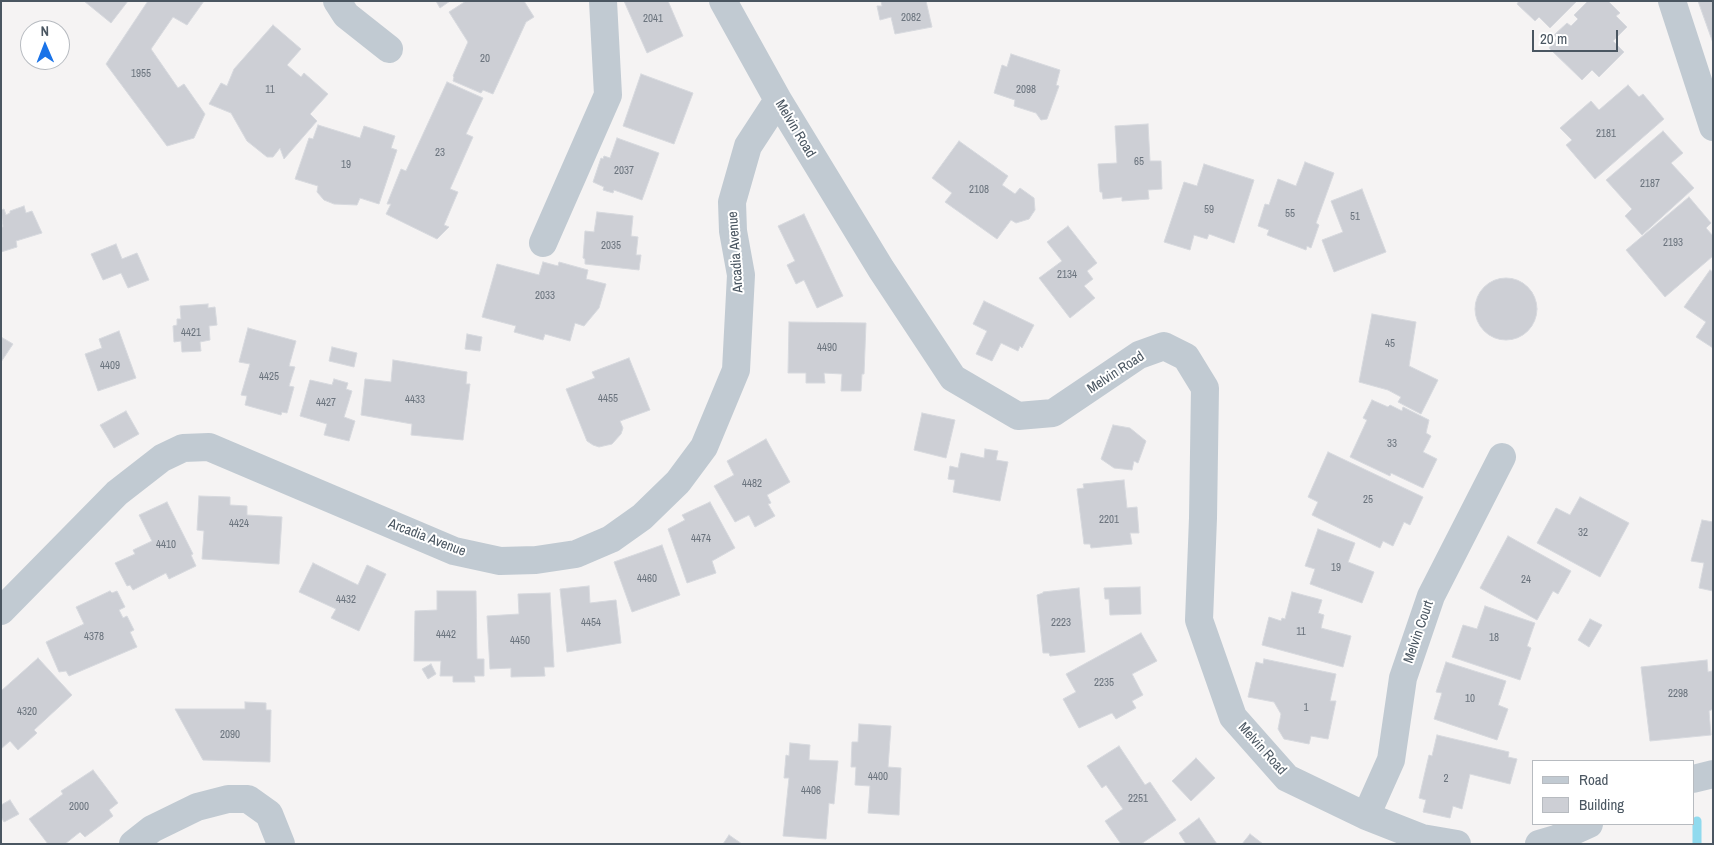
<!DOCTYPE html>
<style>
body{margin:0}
#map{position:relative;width:1714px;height:845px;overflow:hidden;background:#f5f3f3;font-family:"Archivo Narrow",sans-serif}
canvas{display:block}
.frame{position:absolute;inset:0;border:2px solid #4a5661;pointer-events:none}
.legend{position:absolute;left:1532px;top:760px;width:162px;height:65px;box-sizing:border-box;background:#fff;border:1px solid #b7bbc0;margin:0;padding:6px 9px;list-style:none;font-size:15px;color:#4a5661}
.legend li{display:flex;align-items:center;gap:10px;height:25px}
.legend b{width:25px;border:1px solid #b7bbc0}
.north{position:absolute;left:20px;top:20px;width:50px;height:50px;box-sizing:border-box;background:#fff;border:1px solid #b7bbc0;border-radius:50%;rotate:359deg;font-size:14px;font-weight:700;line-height:20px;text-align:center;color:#4a5661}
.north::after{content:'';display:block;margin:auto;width:18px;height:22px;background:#1a73e8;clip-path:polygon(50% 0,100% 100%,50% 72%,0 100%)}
.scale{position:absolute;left:1532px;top:30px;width:86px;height:22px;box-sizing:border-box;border:2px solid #4a5661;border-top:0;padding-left:6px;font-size:15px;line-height:18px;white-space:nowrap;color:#4a5661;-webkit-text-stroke:4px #fff;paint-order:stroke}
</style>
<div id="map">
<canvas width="1714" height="845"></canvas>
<div class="frame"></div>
<ul class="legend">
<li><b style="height:6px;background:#c1cad2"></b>Road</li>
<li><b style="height:14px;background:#cdcfd5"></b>Building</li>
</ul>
<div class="north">N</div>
<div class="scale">20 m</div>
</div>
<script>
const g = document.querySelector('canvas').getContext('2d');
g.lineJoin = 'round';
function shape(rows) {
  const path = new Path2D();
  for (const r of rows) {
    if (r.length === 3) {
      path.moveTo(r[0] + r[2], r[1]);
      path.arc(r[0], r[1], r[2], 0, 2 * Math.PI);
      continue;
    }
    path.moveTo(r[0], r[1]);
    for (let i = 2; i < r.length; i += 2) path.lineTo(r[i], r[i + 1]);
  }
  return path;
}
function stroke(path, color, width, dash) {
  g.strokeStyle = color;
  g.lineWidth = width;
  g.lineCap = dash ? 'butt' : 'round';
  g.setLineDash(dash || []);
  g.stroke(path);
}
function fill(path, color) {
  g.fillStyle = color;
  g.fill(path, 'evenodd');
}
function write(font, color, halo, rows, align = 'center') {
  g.font = font + ' "Archivo Narrow",sans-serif';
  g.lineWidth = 4;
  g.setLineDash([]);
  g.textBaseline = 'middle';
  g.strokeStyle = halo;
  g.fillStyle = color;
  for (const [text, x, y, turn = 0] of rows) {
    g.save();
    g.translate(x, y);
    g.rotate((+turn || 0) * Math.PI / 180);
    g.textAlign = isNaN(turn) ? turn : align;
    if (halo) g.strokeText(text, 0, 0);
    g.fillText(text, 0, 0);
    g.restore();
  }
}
stroke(shape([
 [1697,844,1697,821]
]), '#90daee', 9);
const building = shape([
 [84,1,128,1,111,23,84,1],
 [148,1,204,1,187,25,173,17,151,49,178,88,184,84,205,114,194,138,167,146,106,64,148,1],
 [436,1,450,1,440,8,436,1],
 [466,1,524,1,534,17,526,22,493,94,483,90,481,93,453,81,454,77,453,76,468,42,449,12,466,1],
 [624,1,668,1,683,36,647,53,624,1],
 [881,1,926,1,932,27,895,34,891,17,880,20,877,6,882,6,881,1],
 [1519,1,1577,1,1550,28,1539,17,1535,21,1517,4,1519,1],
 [1588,1,1608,1,1620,13,1616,16,1627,27,1613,41,1624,52,1599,77,1592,70,1582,80,1549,48,1557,38,1554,35,1567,23,1571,26,1578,19,1574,15,1588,1],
 [1698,1,1713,1,1713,43,1698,1],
 [273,25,301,49,287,65,301,77,304,73,328,94,310,114,317,121,284,159,280,148,273,157,267,157,247,141,231,113,209,104,221,83,227,86,234,69,273,25],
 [1011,54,1060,70,1056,85,1059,86,1047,119,1041,120,1036,113,1014,106,1015,100,994,93,1002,65,1007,67,1011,54],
 [641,74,693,93,674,144,623,126,641,74],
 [447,82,483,98,466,134,473,137,450,189,458,192,444,225,449,227,437,239,386,214,391,204,387,204,401,169,406,171,447,82],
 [1628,85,1639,97,1643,94,1664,119,1595,179,1566,145,1572,140,1560,128,1591,101,1599,110,1628,85],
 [1148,124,1150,161,1161,161,1162,189,1148,190,1149,199,1122,201,1122,197,1103,199,1102,192,1100,192,1098,164,1117,163,1115,126,1148,124],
 [318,125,360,138,364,126,395,136,391,148,397,150,379,204,360,198,357,205,334,204,324,200,317,192,318,186,295,179,309,138,313,139,318,125],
 [1663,131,1683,153,1671,163,1694,188,1642,235,1625,216,1632,209,1606,180,1663,131],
 [617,138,659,153,642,200,614,190,613,193,603,190,604,187,593,182,601,158,603,159,604,156,610,158,617,138],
 [959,141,1008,176,1002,185,1015,194,1020,188,1034,198,1035,210,1029,219,1016,223,1011,220,997,239,945,202,952,193,932,178,959,141],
 [1305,162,1334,173,1316,223,1319,225,1311,248,1307,246,1306,250,1267,235,1269,230,1258,226,1265,204,1269,205,1278,179,1296,186,1305,162],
 [1204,164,1254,180,1234,243,1209,234,1207,239,1194,235,1190,250,1164,242,1184,182,1197,186,1204,164],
 [1362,189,1386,252,1334,272,1322,240,1343,232,1331,201,1362,189],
 [1689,197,1711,223,1706,228,1713,236,1713,256,1665,297,1626,250,1689,197],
 [24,206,26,213,32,211,42,233,16,241,17,247,1,252,1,227,3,227,1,210,4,209,6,215,10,213,10,211,24,206],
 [597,212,633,216,631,236,638,237,636,255,641,255,639,270,585,264,585,259,583,258,585,231,594,232,597,212],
 [804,214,843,296,817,308,804,280,796,284,787,265,795,261,778,226,804,214],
 [1068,226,1097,263,1087,271,1093,279,1084,286,1095,298,1070,318,1039,278,1062,261,1047,242,1068,226],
 [116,244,122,259,137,253,149,280,128,288,121,273,103,280,91,254,116,244],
 [543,262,558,266,559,262,588,270,586,279,606,284,599,308,584,326,575,323,570,341,545,334,543,340,514,332,516,326,482,317,497,264,539,275,543,262],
 [1710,270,1713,272,1713,348,1696,337,1706,322,1684,307,1710,270],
 [1506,309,31],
 [984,301,1034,325,1022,348,1020,346,1018,351,1001,343,992,361,976,354,987,331,973,324,984,301],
 [208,304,208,308,215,307,217,325,209,326,210,340,200,342,201,351,182,352,181,341,174,342,173,326,177,325,177,319,181,319,180,306,208,304],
 [1372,314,1416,322,1409,366,1438,380,1421,414,1398,402,1401,397,1388,390,1359,382,1372,314],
 [789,322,866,323,864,374,862,374,861,391,841,391,842,374,824,373,825,383,806,383,806,373,788,373,789,322],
 [248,328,296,341,289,366,295,367,289,386,294,387,287,413,282,412,281,415,245,405,247,396,241,395,250,364,239,362,248,328],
 [119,331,136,378,98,391,85,354,102,348,99,339,119,331],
 [467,334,482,337,480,351,465,349,467,334],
 [1,337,13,344,1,362,1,337],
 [332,347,357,353,354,367,329,361,332,347],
 [629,358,650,410,620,421,623,428,621,434,612,444,599,447,593,445,587,441,566,389,595,378,592,372,629,358],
 [393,360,467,372,466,384,470,384,463,440,411,435,412,424,361,415,365,379,391,382,393,360],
 [334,379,348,383,346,389,352,391,344,417,355,421,349,441,324,435,327,424,300,416,310,380,332,385,334,379],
 [1372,400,1388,407,1390,405,1402,411,1403,407,1429,420,1426,433,1431,436,1423,452,1437,459,1423,488,1391,473,1390,476,1350,457,1367,420,1363,418,1372,400],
 [126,411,139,434,114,448,100,425,126,411],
 [922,413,955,420,946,458,914,450,922,413],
 [1113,425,1130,428,1146,441,1138,463,1134,461,1132,470,1114,468,1101,459,1113,425],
 [766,439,790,482,767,495,771,503,768,504,775,516,755,527,749,515,735,522,714,486,734,475,727,461,766,439],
 [985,449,998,451,996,460,1008,462,1000,501,953,492,955,480,948,479,950,466,958,468,961,453,984,458,985,449],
 [1328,452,1423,497,1410,525,1404,522,1393,546,1383,541,1380,548,1312,515,1318,502,1308,497,1328,452],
 [1124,480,1127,508,1137,507,1139,533,1130,533,1132,544,1091,548,1090,544,1084,544,1077,489,1084,488,1083,484,1124,480],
 [199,496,230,497,230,505,247,506,247,515,282,517,279,564,202,559,204,531,197,530,199,496],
 [1580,497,1629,523,1600,577,1537,543,1556,508,1570,515,1580,497],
 [167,502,193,554,191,555,196,566,169,579,166,573,133,590,130,585,127,586,115,563,135,554,133,550,152,541,139,515,167,502],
 [710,502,735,548,712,561,716,573,687,583,668,529,685,520,682,515,710,502],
 [1702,520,1713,522,1713,591,1699,588,1704,563,1691,561,1702,520],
 [1318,529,1355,543,1348,562,1374,572,1362,603,1310,584,1315,569,1305,566,1318,529],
 [1508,536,1571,571,1558,594,1553,591,1537,620,1480,588,1508,536],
 [662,545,680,595,632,612,614,562,662,545],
 [313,563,358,585,367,565,386,574,359,631,331,618,336,609,299,592,313,563],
 [589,586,590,603,616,600,621,643,567,652,560,589,589,586],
 [1140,587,1141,614,1110,615,1109,599,1105,599,1104,588,1140,587],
 [1079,588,1085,652,1050,656,1049,653,1043,653,1037,595,1043,593,1043,592,1079,588],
 [110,591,112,593,117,591,125,607,119,610,123,618,127,616,134,630,130,632,137,647,69,676,66,671,59,672,46,642,84,624,76,607,110,591],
 [437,591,476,591,477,659,484,659,484,676,474,676,475,682,453,682,453,676,440,676,441,661,414,661,415,611,437,610,437,591],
 [1292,592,1322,600,1318,613,1324,615,1321,628,1351,636,1343,667,1262,645,1269,617,1281,621,1282,618,1285,619,1292,592],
 [550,593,554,667,544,667,545,676,511,677,511,668,490,669,487,616,519,614,518,594,550,593],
 [1485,606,1535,623,1527,646,1531,648,1520,680,1452,657,1463,625,1477,629,1485,606],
 [1590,619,1602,625,1589,647,1578,640,1590,619],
 [1141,633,1157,661,1132,674,1143,695,1132,701,1136,708,1116,719,1112,713,1079,728,1063,699,1076,692,1066,674,1141,633],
 [38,658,72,695,34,730,37,733,18,750,10,741,1,749,1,691,38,658],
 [1264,659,1336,674,1330,701,1336,701,1328,739,1311,736,1309,744,1284,739,1278,729,1281,714,1274,702,1248,697,1256,662,1263,664,1264,659],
 [1707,660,1708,672,1712,671,1713,679,1713,709,1709,711,1711,735,1650,741,1641,667,1707,660],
 [1446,662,1506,681,1498,705,1508,709,1497,740,1434,719,1442,693,1436,692,1446,662],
 [431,664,436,674,428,679,422,669,431,664],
 [245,702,266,703,266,710,271,710,270,762,203,760,175,709,245,709,245,702],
 [859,724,891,726,888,767,901,768,899,815,868,813,870,786,855,785,856,767,851,767,852,742,858,742,859,724],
 [1437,735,1509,752,1508,757,1517,759,1510,784,1470,774,1462,809,1453,806,1450,818,1423,812,1426,800,1419,798,1429,755,1432,756,1437,735],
 [790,743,810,745,809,760,838,761,834,804,829,803,826,839,783,836,789,778,784,778,786,755,789,756,790,743],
 [1119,746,1145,785,1150,782,1176,820,1141,844,1121,844,1105,821,1123,809,1106,785,1102,788,1087,766,1119,746],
 [1196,758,1215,778,1191,801,1172,781,1196,758],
 [93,770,118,803,109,810,113,816,85,837,80,832,65,844,48,844,29,819,63,794,61,791,93,770],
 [10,800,19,814,4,822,1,817,1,805,10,800],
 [1199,818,1217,844,1186,844,1179,833,1199,818],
 [1250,834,1263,844,1242,844,1250,834],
 [729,835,742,844,723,844,729,835]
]);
fill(building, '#cdcfd5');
stroke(building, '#d7d9de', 1);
stroke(shape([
 [337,1,346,15,389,49],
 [723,1,778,100,881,269,953,378,1018,416,1053,413,1139,355,1164,346,1186,357,1205,388,1203,518,1199,620,1233,717,1287,778,1366,816,1422,838,1457,844],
 [1672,1,1713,127],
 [543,243,608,95,603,1],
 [1,611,117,493,162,458,183,448,209,447,454,551,500,561,536,560,576,554,611,539,642,517,678,482,704,447,736,370,741,275,733,231,732,202,748,146,778,100],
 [1693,779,1713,774],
 [1366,816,1391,760,1403,678,1431,596,1502,457],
 [133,844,152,829,197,807,228,799,248,799,269,814,281,844],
 [1539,844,1556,839,1589,824]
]), '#c1cad2', 28);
write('11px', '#6b747e', null, [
 ["2082",911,18],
 ["2041",653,19],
 ["20",485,59],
 ["1955",141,74],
 ["11",270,90],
 ["2098",1026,90],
 ["2181",1606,134],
 ["23",440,153],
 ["65",1139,162],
 ["19",346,165],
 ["2037",624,171],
 ["2187",1650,184],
 ["2108",979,190],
 ["59",1209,210],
 ["55",1290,214],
 ["51",1355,217],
 ["2193",1673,243],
 ["2035",611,246],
 ["2134",1067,275],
 ["2033",545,296],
 ["4421",191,333],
 ["45",1390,344],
 ["4490",827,348],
 ["4409",110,366],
 ["4425",269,377],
 ["4455",608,399],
 ["4433",415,400],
 ["4427",326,403],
 ["33",1392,444],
 ["4482",752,484],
 ["25",1368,500],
 ["2201",1109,520],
 ["4424",239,524],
 ["32",1583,533],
 ["4474",701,539],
 ["4410",166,545],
 ["19",1336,568],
 ["4460",647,579],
 ["24",1526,580],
 ["4432",346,600],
 ["4454",591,623],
 ["2223",1061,623],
 ["11",1301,632],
 ["4442",446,635],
 ["4378",94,637],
 ["18",1494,638],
 ["4450",520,641],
 ["2235",1104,683],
 ["2298",1678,694],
 ["10",1470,699],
 ["1",1306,708],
 ["4320",27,712],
 ["2090",230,735],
 ["4400",878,777],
 ["2",1446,779],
 ["4406",811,791],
 ["2251",1138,799],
 ["2000",79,807]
]);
write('14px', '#4a5661', '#fff', [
 ["Melvin Road",795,129,59],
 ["Arcadia Avenue",736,252,-94],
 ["Melvin Road",1116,373,-33],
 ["Arcadia Avenue",427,538,21],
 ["Melvin Court",1419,632,-71],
 ["Melvin Road",1262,749,48]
]);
</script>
